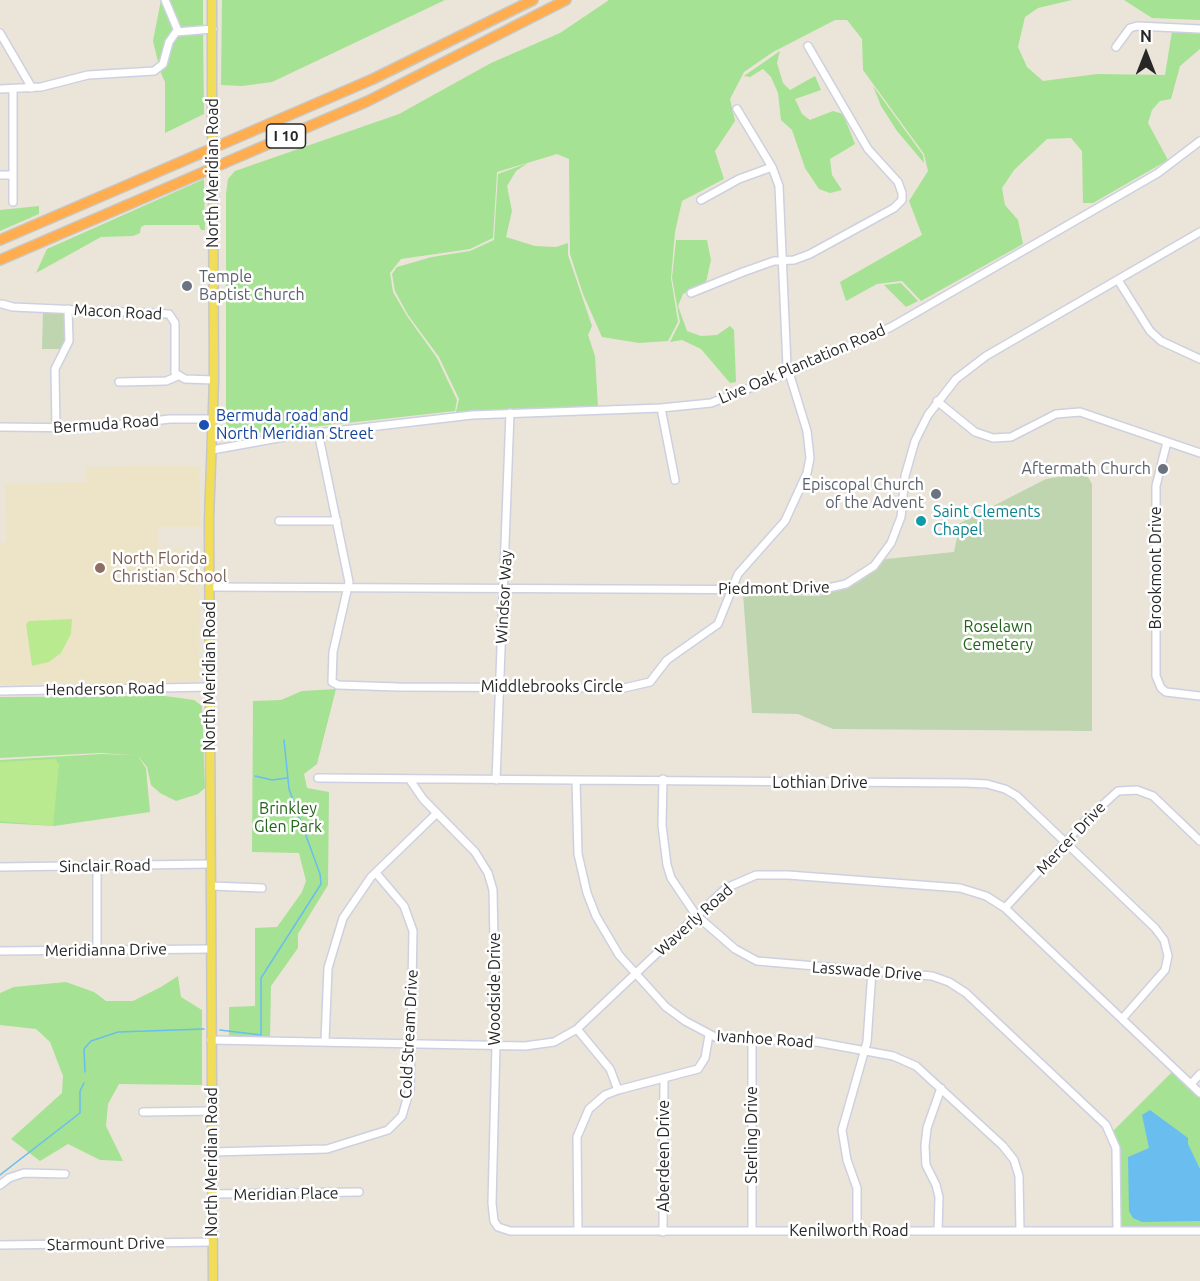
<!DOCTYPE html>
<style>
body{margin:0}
#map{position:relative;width:1200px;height:1281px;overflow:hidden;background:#eae5d8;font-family:Ubuntu,sans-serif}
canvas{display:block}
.north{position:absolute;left:1116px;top:24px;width:60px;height:60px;-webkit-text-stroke:4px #fff;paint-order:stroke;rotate:0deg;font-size:16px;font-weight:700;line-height:24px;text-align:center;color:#272727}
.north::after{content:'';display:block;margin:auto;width:21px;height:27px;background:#272727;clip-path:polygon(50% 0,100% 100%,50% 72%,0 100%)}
</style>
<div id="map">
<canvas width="1200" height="1281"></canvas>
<div class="north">N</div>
</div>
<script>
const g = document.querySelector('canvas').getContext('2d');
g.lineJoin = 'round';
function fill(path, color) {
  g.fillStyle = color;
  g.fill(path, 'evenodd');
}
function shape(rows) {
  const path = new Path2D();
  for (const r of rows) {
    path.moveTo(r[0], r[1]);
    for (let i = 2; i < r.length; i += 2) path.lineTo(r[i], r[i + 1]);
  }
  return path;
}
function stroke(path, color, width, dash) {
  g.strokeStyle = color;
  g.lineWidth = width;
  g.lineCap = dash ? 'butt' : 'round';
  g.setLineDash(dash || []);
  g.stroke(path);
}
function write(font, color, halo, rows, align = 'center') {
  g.font = font + ' Ubuntu,sans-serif';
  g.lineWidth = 5;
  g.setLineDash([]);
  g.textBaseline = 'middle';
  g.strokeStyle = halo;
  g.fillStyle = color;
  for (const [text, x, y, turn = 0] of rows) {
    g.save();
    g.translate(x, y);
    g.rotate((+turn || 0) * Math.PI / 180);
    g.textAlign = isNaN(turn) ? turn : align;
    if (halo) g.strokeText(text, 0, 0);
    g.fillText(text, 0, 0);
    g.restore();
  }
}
fill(shape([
 [199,465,201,527,159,527,157,548,200,549,199,682,0,685,0,543,6,542,5,484,86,482,86,467]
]), '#ede4c7');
fill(shape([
 [161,0,175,31,159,66,153,41],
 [167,0,203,0,203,27,179,28],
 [222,0,445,0,272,82,242,86,221,85],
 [609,0,1072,0,1038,8,1025,17,1018,47,1027,67,1043,81,1097,74,1165,75,1172,31,1200,34,1200,49,1180,66,1171,99,1160,101,1152,110,1148,123,1168,160,1093,203,1083,203,1082,151,1071,138,1047,139,1014,170,1002,188,1005,205,1018,220,1023,244,921,301,902,281,877,284,846,301,840,282,922,235,909,201,928,171,924,154,863,70,862,39,847,20,835,20,773,52,744,72,730,99,735,121,715,151,724,179,682,201,675,232,671,278,678,322,668,341,639,343,602,337,583,294,570,254,569,159,557,154,497,172,493,238,470,249,401,259,390,273,393,292,407,316,437,358,457,400,455,411,247,434,233,435,226,432,226,194,228,179,235,171,399,114,491,63,560,33],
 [1124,0,1200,0,1200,20,1152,18],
 [203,32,204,114,165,133,165,82,160,71,165,66,170,46,179,34],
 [780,51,777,63,783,83,790,90,815,76,821,90,795,99,802,114,810,120,833,111,843,114,855,144,830,159,832,175,842,190,830,193,819,189,805,168,792,130,781,120,778,93,771,77,763,69,750,77,744,76],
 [873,86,923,155,924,163,897,131,881,106],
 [528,163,516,171,507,186,512,211,506,237,535,246,556,247,568,243,568,255,592,326,588,335,595,356,598,407,449,414,456,412,459,399,439,357,408,315,395,291,392,274,397,267,432,257,470,251,494,240,498,174],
 [204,179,205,230,201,230,199,225,145,225,141,227,140,233,133,236,101,237,36,273,47,249],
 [39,206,39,214,0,231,0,210],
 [676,240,707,240,711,260,706,282,683,294,678,306,687,331,701,336,717,335,730,326,734,330,736,382,730,383,701,349,682,340,670,342,680,322,672,278],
 [901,283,918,301,906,307,884,285],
 [336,689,317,764,304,774,307,788,329,792,328,885,298,934,298,948,271,986,270,1038,229,1037,229,1007,255,1006,255,928,277,927,302,892,306,881,299,853,252,852,253,701,281,700,302,691],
 [165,696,194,700,202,706,205,788,198,794,176,801,160,793,151,785,147,767,137,755,146,768,150,812,54,826,0,823,0,760,101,754,134,755,100,753,0,758,0,697],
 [178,976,181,997,202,1010,202,1085,119,1084,108,1104,106,1126,123,1161,100,1160,68,1144,40,1161,11,1139,62,1093,63,1076,50,1042,36,1029,0,1025,0,993,14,987,66,982,94,992,106,1001,133,1001,161,987],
 [1172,1072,1200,1095,1200,1228,1124,1227,1119,1223,1120,1164,1112,1132]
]), '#a6e293');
fill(shape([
 [43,312,64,312,66,339,62,349,42,349],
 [1080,473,1088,477,1092,484,1092,731,833,729,798,714,752,713,743,594,819,596,841,590,859,582,886,559,954,552,960,523,1046,479]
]), '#bed5af');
fill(shape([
 [72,619,71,634,61,653,49,662,32,666,26,624,29,621],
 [55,759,59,764,53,826,0,821,0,762]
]), '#baea8f');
fill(shape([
 [1150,1110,1188,1138,1188,1144,1200,1169,1200,1221,1142,1222,1133,1218,1129,1211,1128,1157,1149,1148,1142,1115]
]), '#69beef');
stroke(shape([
 [255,776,272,780,287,778],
 [220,1030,261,1035,261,978,321,884,320,874,289,789,284,740],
 [85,1072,84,1049,91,1041,118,1032,204,1029],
 [0,1175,80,1113,80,1091,84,1083]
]), '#69beef', 1.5);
const minor = shape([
 [165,0,178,31],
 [0,33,32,88],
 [1116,47,1130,28,1137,26,1200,29],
 [0,89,41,87,88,75,154,71,163,64,169,42,176,32,213,29],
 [13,89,13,202],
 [0,175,13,175],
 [701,200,739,179,772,167],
 [1118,280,1150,331,1161,341,1200,359],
 [691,293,743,272,774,261,794,260,810,254,894,208,902,200,902,193,898,182,868,149,808,46],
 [2,304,13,307,169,314,175,323,175,373,185,379,214,380],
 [119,382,166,381,178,376],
 [937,401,975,432,993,438,1011,437,1056,414,1080,412,1200,453],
 [661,408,675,480],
 [0,427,90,428,170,419,213,419],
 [56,429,55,369,69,341,68,309],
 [318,432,349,582,333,652,332,682,338,685,398,687,624,688,650,682,667,660,718,624,738,574,785,521,807,473,810,458,807,431,787,366,779,186,772,167,737,109],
 [1167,442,1156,486,1156,676,1161,688,1166,692,1200,696],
 [212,450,284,437,472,415,661,408,711,403,789,373,891,327,1158,173,1200,141],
 [279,521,337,521],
 [210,587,819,590,846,584,874,566,891,543,901,517,905,476,915,441,928,415,956,379,986,356,1200,232],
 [0,691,210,687],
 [318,778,966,783,987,784,1005,789,1017,796,1155,928,1164,940,1168,956,1165,970,1122,1019],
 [663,779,662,825,667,865,671,878,696,915,735,949,757,961,932,976,949,982,966,993,1106,1125,1116,1148,1117,1231],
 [410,780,423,799,475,852,488,873,493,890,496,1045,492,1203,494,1221,498,1227,510,1231,1200,1231],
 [496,780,510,413],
 [576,780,578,854,587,893,596,916,619,955,666,1007,685,1021,717,1038,817,1042,893,1056,916,1066,1003,1146,1014,1160,1019,1176,1020,1231],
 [0,867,211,864],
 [211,886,262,888],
 [1005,908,1086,820,1118,791,1137,790,1153,796,1200,841],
 [97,950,97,866],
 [0,951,211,949],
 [577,1029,610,1069,618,1090],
 [211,1040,525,1046,554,1042,577,1029,726,888,756,875,788,875,960,888,986,896,1005,908,1200,1093],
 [752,1040,752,1231],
 [325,1041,328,968,343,918,371,877,437,813],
 [1191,1084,1200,1074],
 [143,1112,212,1111],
 [212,1152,327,1149,388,1130,402,1116,410,1089,413,931,404,906,376,873],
 [0,1185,9,1178,24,1173,65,1174],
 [212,1194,359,1192],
 [578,1231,577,1137,589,1109,605,1095,618,1090,698,1069,705,1058,709,1035],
 [857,1231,857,1188,847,1160,842,1130,867,1042,872,971],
 [938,1231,939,1197,936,1185,926,1165,925,1146,927,1128,941,1088],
 [663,1232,664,1080],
 [0,1245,212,1242]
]);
const major = shape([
 [212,0,212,131],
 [213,1281,209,520,214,380,213,187]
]);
const highway = shape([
 [0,240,373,79,533,0],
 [0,260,368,101,566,0]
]);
stroke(minor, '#ced0e1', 10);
stroke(major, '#c7c7c7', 11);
stroke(highway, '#c7c7c7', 12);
stroke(minor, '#fff', 7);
stroke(major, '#f1dd57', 8);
stroke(highway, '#ffad4f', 9);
const majorBridge = shape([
 [212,131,213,187]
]);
stroke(majorBridge, '#c7c7c7', 11, []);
stroke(majorBridge, '#f1dd57', 8);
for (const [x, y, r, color] of [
 [187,286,6,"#6b7280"],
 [204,425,6,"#1a4fb4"],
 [1163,469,6,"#6b7280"],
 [936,494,6,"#6b7280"],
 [921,521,6,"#0f9aa8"],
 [100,568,6,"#8d6e63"]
]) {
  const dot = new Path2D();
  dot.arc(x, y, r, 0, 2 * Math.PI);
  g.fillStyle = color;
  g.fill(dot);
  stroke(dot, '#fff', 2);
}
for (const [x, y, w] of [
 [286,136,39]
]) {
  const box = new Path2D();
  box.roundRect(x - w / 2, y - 12, w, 24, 4.5);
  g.fillStyle = '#fff';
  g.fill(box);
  stroke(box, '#272727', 1.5);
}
write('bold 15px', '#272727', null, [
 ["I 10",286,136]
]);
write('16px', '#272727', '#fff', [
 ["North Meridian Road",213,173,-90],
 ["Macon Road",118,312,3],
 ["Live Oak Plantation Road",802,364,-23],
 ["Bermuda Road",106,424,-4],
 ["Brookmont Drive",1156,568,-90],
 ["Piedmont Drive",774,588,-1],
 ["Windsor Way",504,597,-87],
 ["North Meridian Road",210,676,-90],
 ["Middlebrooks Circle",552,687],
 ["Henderson Road",105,689,-1],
 ["Lothian Drive",820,783],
 ["Mercer Drive",1071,838,-47],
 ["Sinclair Road",105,866,-1],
 ["Waverly Road",694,920,-42],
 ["Meridianna Drive",106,950,-1],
 ["Lasswade Drive",867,971,4],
 ["Woodside Drive",495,989,-90],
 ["Cold Stream Drive",409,1034,-87],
 ["Ivanhoe Road",765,1039,4],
 ["Sterling Drive",752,1135,-90],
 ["Aberdeen Drive",664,1156,-90],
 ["North Meridian Road",212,1162,-90],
 ["Meridian Place",286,1194,-1],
 ["Kenilworth Road",849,1231],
 ["Starmount Drive",106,1244,-1]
]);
write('16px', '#5b616d', '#fff', [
 ["Temple",199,277,"left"],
 ["Baptist Church",199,295,"left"],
 ["Aftermath Church",1151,469],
 ["Episcopal Church",924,485],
 ["of the Advent",924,503]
], 'right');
write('16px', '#164399', '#fff', [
 ["Bermuda road and",216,416],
 ["North Meridian Street",216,434]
], 'left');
write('16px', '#0d838f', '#fff', [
 ["Saint Clements",933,512],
 ["Chapel",933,530]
], 'left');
write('16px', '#785e54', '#fff', [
 ["North Florida",112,559],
 ["Christian School",112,577]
], 'left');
write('16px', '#206418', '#fff', [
 ["Roselawn",998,627],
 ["Cemetery",998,645],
 ["Brinkley",288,809],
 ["Glen Park",288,827]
]);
</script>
